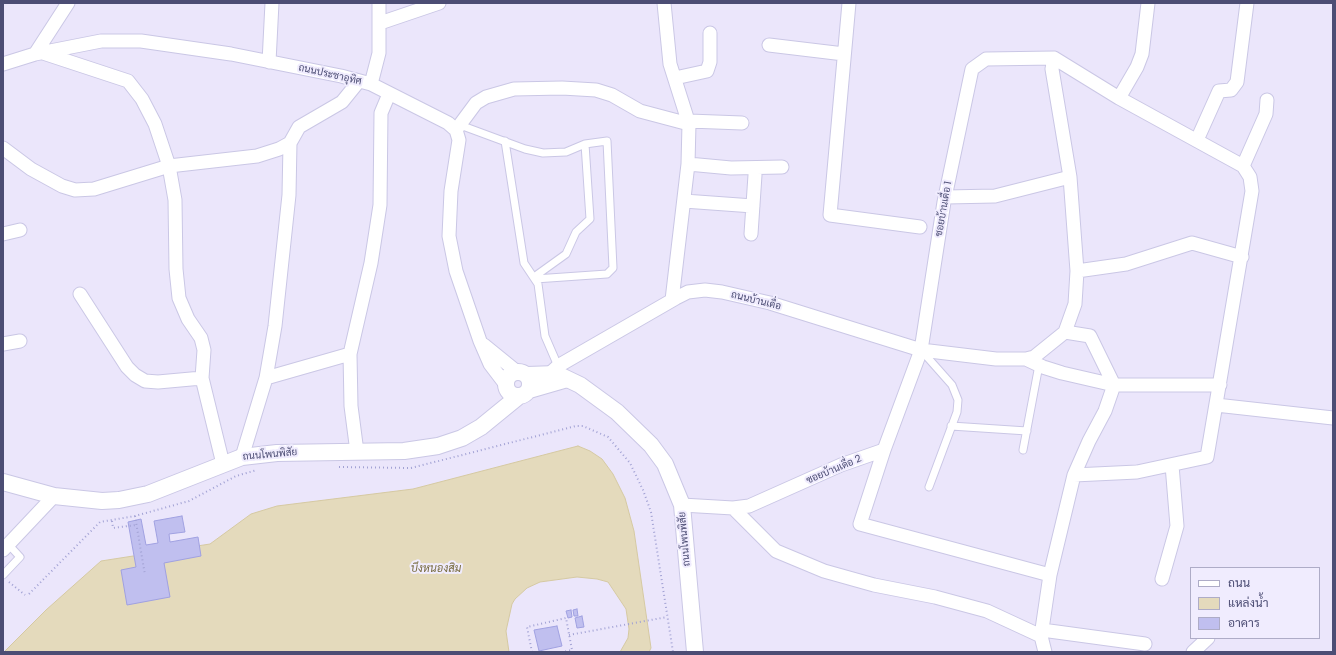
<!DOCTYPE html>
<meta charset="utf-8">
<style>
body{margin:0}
#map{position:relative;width:1336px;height:655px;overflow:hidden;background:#ebe6fb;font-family:Poppins,Sarabun,sans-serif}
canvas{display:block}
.frame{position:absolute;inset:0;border:4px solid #4c4d74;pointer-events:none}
.legend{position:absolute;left:1190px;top:567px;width:130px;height:72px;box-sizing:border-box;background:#f0ecfe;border:1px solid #aeacc7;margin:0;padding:5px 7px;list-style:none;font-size:12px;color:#4c4d74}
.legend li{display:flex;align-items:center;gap:8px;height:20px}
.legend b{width:20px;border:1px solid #aeacc7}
</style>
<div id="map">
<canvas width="1336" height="655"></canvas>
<div class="frame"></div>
<ul class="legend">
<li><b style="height:5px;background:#fff"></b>ถนน</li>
<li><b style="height:11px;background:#e4dabc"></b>แหล่งน้ำ</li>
<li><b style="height:11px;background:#c0bfef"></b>อาคาร</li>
</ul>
</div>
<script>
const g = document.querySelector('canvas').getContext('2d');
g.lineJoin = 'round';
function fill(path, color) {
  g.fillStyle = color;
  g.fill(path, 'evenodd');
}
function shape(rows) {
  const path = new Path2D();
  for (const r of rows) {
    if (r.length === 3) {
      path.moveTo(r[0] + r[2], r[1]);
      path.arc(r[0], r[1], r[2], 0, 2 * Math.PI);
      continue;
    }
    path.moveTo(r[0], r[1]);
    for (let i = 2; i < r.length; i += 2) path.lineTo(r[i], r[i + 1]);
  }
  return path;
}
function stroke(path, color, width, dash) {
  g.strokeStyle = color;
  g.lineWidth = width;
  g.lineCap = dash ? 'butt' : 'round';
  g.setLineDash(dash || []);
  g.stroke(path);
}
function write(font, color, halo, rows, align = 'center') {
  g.font = font + ' Poppins,Sarabun,sans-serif';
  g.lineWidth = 4;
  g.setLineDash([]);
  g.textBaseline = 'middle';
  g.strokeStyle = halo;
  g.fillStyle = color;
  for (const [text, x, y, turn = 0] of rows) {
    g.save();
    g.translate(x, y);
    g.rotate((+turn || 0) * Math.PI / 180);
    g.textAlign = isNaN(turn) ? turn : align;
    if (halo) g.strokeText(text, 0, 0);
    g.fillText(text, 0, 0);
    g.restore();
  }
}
const water = shape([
 [578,446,590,451,602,459,613,474,625,498,634,531,651,648,649,652,620,652,628,638,629,629,626,609,608,582,597,579,577,577,540,582,527,588,515,599,512,604,506,631,509,652,4,652,46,610,101,561,210,544,251,514,277,506,413,489,578,446]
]);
fill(water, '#e4dabc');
stroke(water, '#d5c9a2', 1);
const building = shape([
 [182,516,185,532,169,534,170,542,198,537,201,556,164,563,170,597,127,605,121,570,136,567,128,522,141,519,146,545,158,543,154,521,182,516],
 [577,609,578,616,574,616,573,610,577,609],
 [571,610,572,617,568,618,566,611,571,610],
 [582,616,584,627,577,628,575,618,582,616],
 [557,626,562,646,539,651,534,630,557,626]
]);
fill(building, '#c0bfef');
stroke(building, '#a0a1e1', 1);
const service = shape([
 [460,125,525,149,543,153,566,152,585,144,607,141,613,268,607,274,535,279],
 [505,141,524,263,538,284,545,336,558,366],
 [534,277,566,254,576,232,590,219,585,144],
 [921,350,952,385,958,400,957,412,929,487],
 [951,426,1027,431],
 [1023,450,1039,365],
 [3,575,20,557,9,545]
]);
const minor = shape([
 [664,3,670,64,689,124,688,164,672,300],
 [849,3,830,215,920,227],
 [380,23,439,3],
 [769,45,844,54],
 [43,53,128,81,142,99,155,124,169,166,175,200,176,269,179,298,188,319,201,338,204,350,202,378,223,464],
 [35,54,68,3],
 [269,62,272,3],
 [3,64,35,54,101,41,141,41,231,54,341,76,371,84,448,123,456,130,459,140,451,191,449,236,456,271,480,341,490,364,506,385],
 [675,78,707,71,710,62,710,33],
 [371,84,379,53,379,3],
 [689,121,742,123],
 [456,130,476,103,486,97,514,89,562,88,596,90,612,95,640,111,689,124],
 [1197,140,1219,91,1231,90,1237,82,1247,3],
 [3,148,31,169,62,186,75,190,94,189,169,166,257,156,279,149,290,143,299,127,342,102,359,81],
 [688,164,731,168,782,167],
 [1243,166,1266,114,1267,100],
 [946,197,995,196,1070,177],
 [684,201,753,206],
 [3,234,20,230],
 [751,234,755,175],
 [1077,271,1126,264,1192,243,1242,257],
 [80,294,127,367,135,375,145,381,158,382,202,378],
 [3,344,20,341],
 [484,345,516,371],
 [1026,359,1043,367,1062,373,1114,385,1220,385],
 [546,377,558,366,676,298,688,292,705,290,722,292,770,303,921,350,996,359,1026,359,1034,357,1065,332,1075,304,1077,271,1070,177,1052,69,1054,58],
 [266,378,350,354],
 [1216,405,1333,418],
 [884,450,860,524,1050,575],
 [357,452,351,406,350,354,371,263,380,205,381,113,389,94],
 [242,457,266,378,275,326,289,195,290,143],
 [1074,475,1137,472,1207,457,1252,191,1250,177,1243,166,1119,98],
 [682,505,733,508,749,506,841,465,884,450,921,350,944,202,972,69,986,59,1054,58,1119,98,1137,67,1142,54,1148,3],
 [733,508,776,551,824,571,874,585,935,597,987,611,1041,636,1045,652],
 [3,550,54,496],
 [1162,579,1177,526,1172,465],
 [1042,630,1145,644],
 [1041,636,1050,575,1074,475,1089,441,1105,411,1114,385,1090,336,1065,332],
 [1193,652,1208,638]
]);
const tertiary = shape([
 [518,384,12],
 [527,375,557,374,580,385,617,412,651,445,665,464,682,505,695,652],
 [529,390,567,379],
 [3,482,54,496,102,501,119,500,148,494,242,457,277,453,404,451,438,446,462,438,481,427,519,396]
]);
stroke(service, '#cac7e5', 9);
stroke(minor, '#cac7e5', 15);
stroke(tertiary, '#cac7e5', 18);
stroke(shape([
 [339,467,411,468,576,426,583,426,608,437,630,463,643,490,651,512,673,652],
 [135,516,145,575],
 [112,521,113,528,136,525],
 [9,582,25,595],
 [29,594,100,522,135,516,189,501,236,476,257,470],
 [569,635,667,617],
 [532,652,527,627,566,618,572,650,562,652]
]), '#a2a2d4', 2, [1, 3]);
stroke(service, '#fff', 7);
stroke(minor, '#fff', 13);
stroke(tertiary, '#fff', 16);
write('10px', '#4c4d74', '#f0ecfe', [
 ["ถนนประชาอุทิศ",330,75,13],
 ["ซอยบ้านเดื่อ 1",944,209,-80],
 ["ถนนบ้านเดื่อ",756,301,14],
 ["ถนนโพนพิสัย",270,455,-5],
 ["ซอยบ้านเดื่อ 2",834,470,-23],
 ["ถนนโพนพิสัย",685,539,-95]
]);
write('italic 11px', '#786c40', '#f0ecfe', [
 ["บึงหนองสิม",436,569]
]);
</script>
